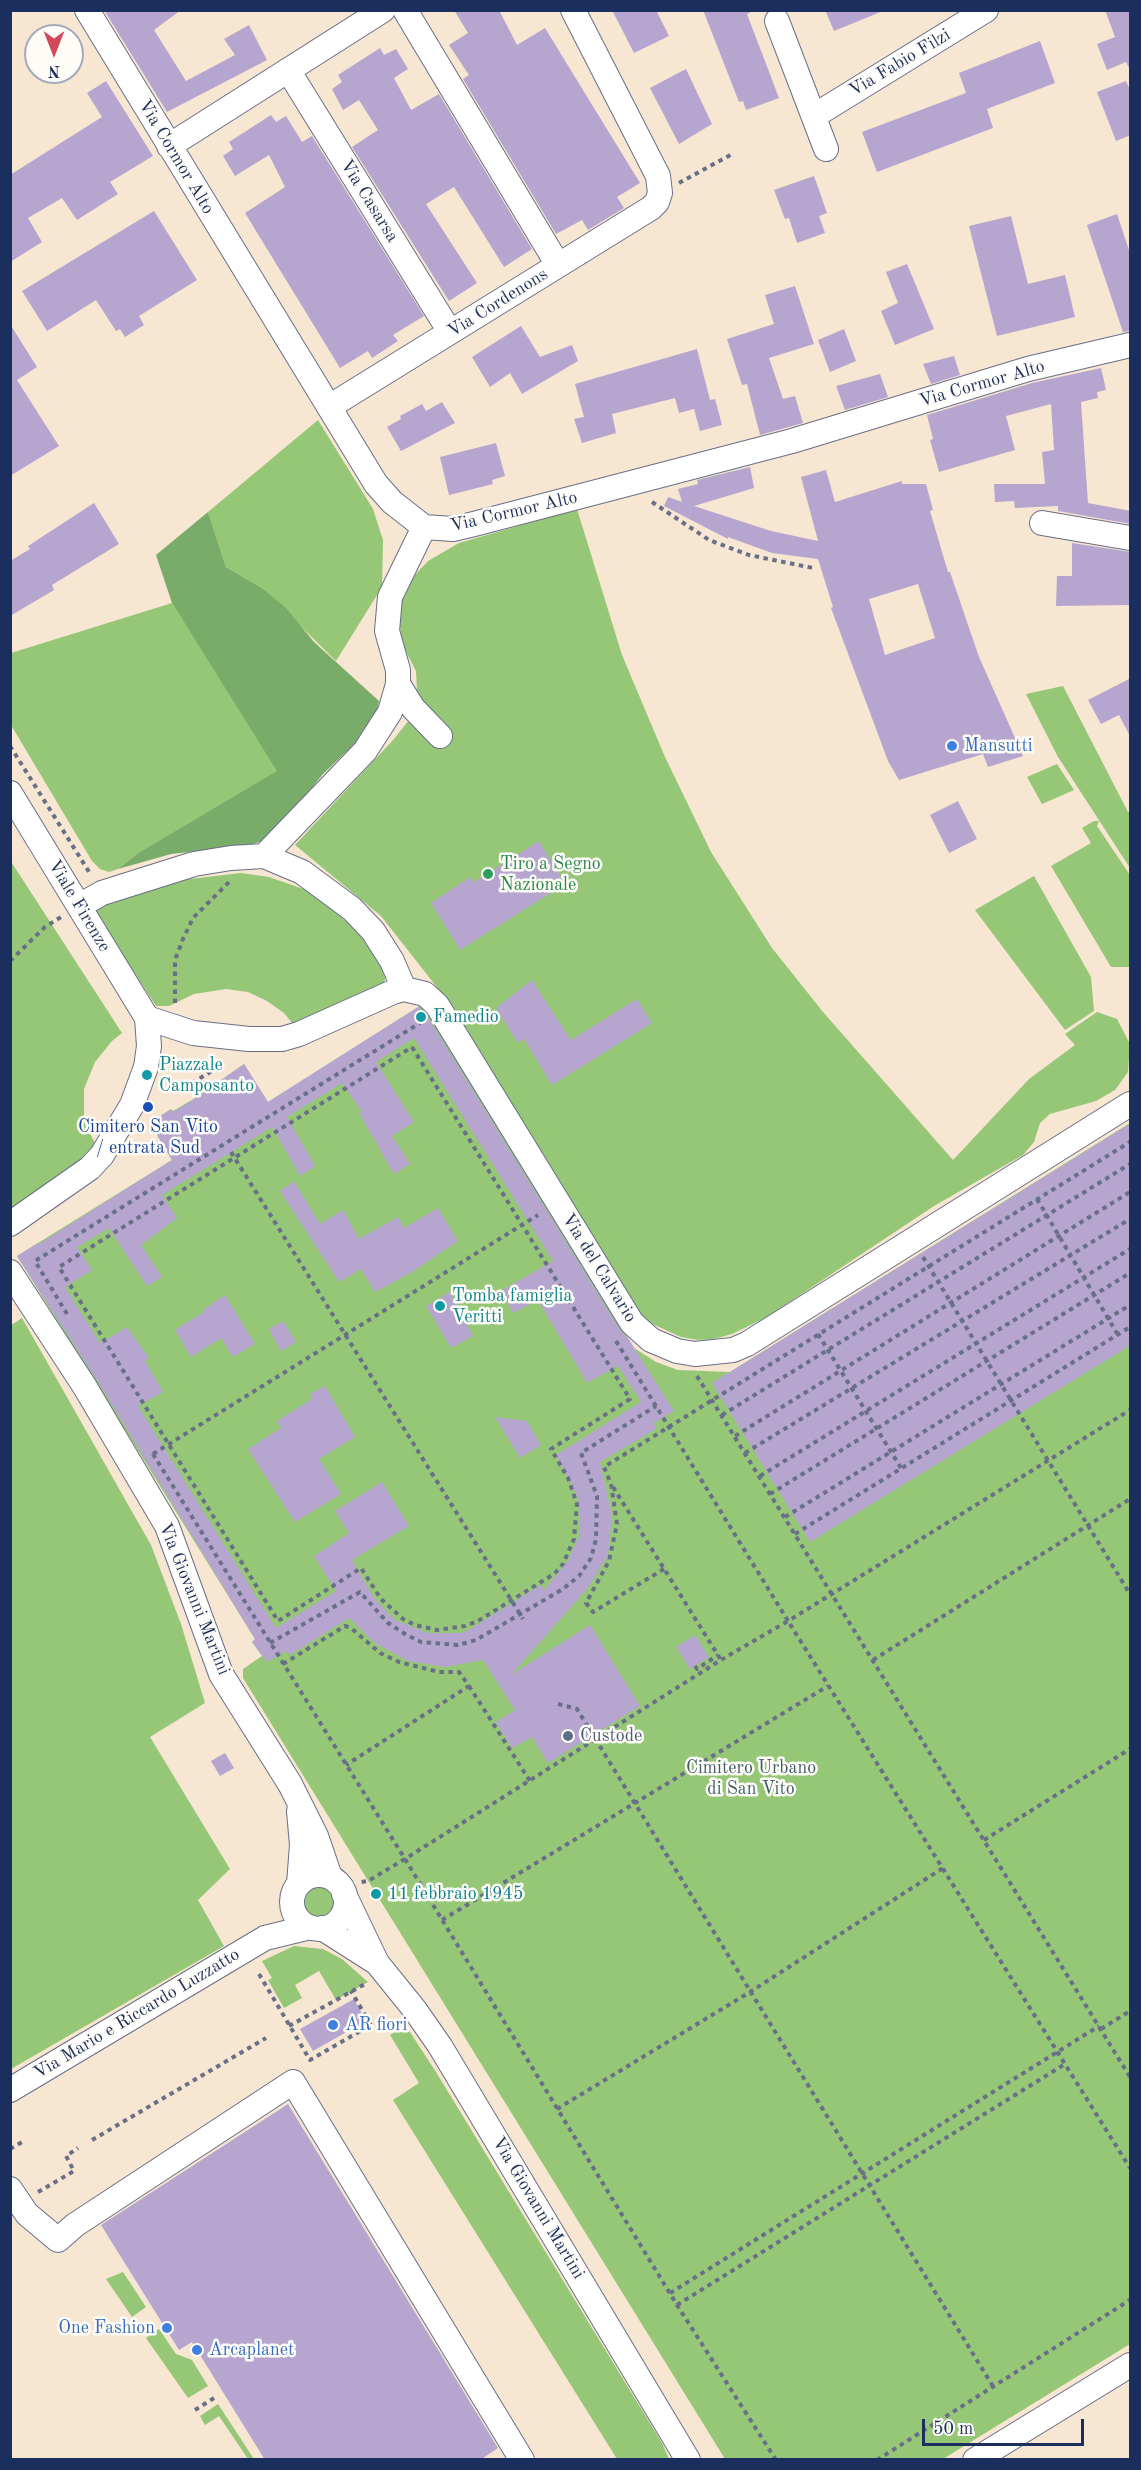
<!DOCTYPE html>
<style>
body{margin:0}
#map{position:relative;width:1141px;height:2470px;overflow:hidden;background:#f7e6d2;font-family:"Old Standard TT",serif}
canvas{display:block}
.frame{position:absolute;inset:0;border:12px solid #1b2f5e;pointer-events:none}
.north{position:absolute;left:24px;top:24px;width:60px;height:60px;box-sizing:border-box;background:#fdfcf7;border:2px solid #a3aaba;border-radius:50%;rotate:180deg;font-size:16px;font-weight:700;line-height:24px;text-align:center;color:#1b2f5e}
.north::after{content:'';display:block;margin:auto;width:21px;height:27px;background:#d1495b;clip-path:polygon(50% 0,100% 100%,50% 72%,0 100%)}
.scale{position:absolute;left:922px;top:2419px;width:162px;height:27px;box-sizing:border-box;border:3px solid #1b2f5e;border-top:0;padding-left:8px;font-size:18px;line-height:21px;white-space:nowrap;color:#1b2f5e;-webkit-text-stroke:4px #fdfcf7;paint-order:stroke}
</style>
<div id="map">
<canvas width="1141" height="2470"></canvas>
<div class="frame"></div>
<div class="north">N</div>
<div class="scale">50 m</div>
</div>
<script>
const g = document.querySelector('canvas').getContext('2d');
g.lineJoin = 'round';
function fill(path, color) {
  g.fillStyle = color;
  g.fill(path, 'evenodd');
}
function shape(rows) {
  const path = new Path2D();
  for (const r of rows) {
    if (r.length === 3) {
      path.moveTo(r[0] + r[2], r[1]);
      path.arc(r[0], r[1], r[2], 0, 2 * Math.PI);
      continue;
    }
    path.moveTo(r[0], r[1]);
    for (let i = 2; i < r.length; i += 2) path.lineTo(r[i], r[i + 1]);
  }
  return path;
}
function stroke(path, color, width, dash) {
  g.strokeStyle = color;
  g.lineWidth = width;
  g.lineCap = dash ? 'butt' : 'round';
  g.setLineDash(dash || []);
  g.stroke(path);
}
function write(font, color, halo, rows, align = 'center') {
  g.font = font + ' "Old Standard TT",serif';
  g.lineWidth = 5;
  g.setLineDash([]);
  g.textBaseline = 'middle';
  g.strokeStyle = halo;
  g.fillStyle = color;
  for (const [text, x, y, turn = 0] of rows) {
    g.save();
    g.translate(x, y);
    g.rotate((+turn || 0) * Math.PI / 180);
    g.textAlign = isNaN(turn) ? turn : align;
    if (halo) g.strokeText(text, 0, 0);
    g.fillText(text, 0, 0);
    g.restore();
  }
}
fill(shape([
 [318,420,373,509,383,540,382,587,336,661,262,588,226,567,208,512],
 [577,509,622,655,665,757,711,852,772,948,823,1012,953,1160,1029,1079,1075,1045,1065,1034,1097,1012,1117,1019,1130,1044,1128,1072,1115,1090,1096,1101,1050,1114,1040,1123,1034,1142,1023,1155,934,1206,767,1317,732,1334,714,1339,698,1340,681,1337,648,1322,636,1308,436,986,381,916,295,845,394,739,409,720,417,691,416,671,402,644,399,618,402,594,414,576,428,561,459,543],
 [172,603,278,771,138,853,118,869,109,872,100,869,92,861,11,725,11,653],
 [1063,686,1128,812,1130,811,1130,868,1058,757,1026,694],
 [1057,764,1074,790,1042,804,1027,777],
 [1094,821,1099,821,1097,826,1130,875,1130,967,1111,967,1051,866,1091,843,1082,828],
 [10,860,122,1033,112,1041,95,1062,84,1089,84,1122,98,1149,10,1214],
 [241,873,269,877,309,891,364,936,386,972,385,980,380,988,293,1024,284,1013,267,1001,248,992,226,989,194,994,169,1006,156,1006,95,913,96,908,181,880],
 [1034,876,1091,977,1094,1011,1065,1030,975,910],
 [423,1004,634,1348,656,1362,678,1370,730,1372,1130,1123,1130,2344,943,2459,725,2459,243,1678,243,1669,262,1656,252,1642,255,1639,17,1256,172,1160,150,1123,171,1109,173,1111,197,1097,244,1064,268,1102],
 [22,1318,151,1545,181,1624,205,1703,150,1737,230,1869,198,1900,224,1946,11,2069,10,1326],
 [319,1902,16],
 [294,1946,323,1949,342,1959,368,1982,336,2000,319,1971,295,1985,302,1998,284,2008,268,1980,272,1978,262,1961],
 [406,2026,436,2072,662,2443,669,2459,617,2459,393,2100,419,2083,390,2035],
 [123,2272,146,2307,132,2317,106,2279],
 [159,2329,176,2354,192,2360,208,2386,188,2398,146,2338],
 [218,2404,254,2459,248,2459,219,2416,205,2425,200,2416]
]), '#95c777');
fill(shape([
 [208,512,226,567,262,588,286,608,314,642,379,701,377,710,368,731,323,774,277,831,262,841,250,845,171,854,118,869,138,853,277,771,172,603,156,555]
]), '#78ac68');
fill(shape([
 [104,10,181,10,154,30,186,81,235,55,224,39,249,25,267,60,167,112],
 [454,10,499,10,517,45,545,28,640,183,617,197,624,208,588,230,582,220,556,234,463,79,469,75,449,45,468,33],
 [612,10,656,10,669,36,634,53],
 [703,10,754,10,747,14,779,98,746,110,743,101,739,102],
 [825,10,883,10,883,11,834,31],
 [1105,10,1131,10,1131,72,1126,62,1107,70,1097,44,1115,37],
 [1040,41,1055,83,987,109,993,128,877,172,862,132,966,93,959,73],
 [380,48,384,55,396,49,408,69,394,78,411,110,439,94,532,249,504,267,454,187,426,204,477,283,449,301,352,147,378,130,359,100,343,110,332,89,342,82,338,75],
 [686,69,712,124,679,144,650,88],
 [106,81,153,156,110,182,118,194,77,220,62,198,28,218,42,242,10,262,10,175,102,117,87,93],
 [1126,81,1131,92,1131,135,1116,141,1097,92],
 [271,115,276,122,286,116,302,142,312,136,424,316,393,335,398,341,372,358,368,351,340,368,245,213,285,187,269,155,235,176,223,156,233,149,229,142],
 [814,176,827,213,819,216,825,233,797,243,789,218,785,219,774,190],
 [154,211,197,280,139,316,144,325,125,337,120,329,116,331,96,300,47,331,22,291],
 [1117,214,1131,256,1131,331,1123,332,1087,225],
 [1011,216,1028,284,1065,275,1075,317,997,336,969,226],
 [907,264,934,329,895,345,881,311,898,303,886,272],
 [795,286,814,344,769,358,783,399,795,396,803,423,760,435,747,384,742,385,727,339,774,324,765,295],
 [10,324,37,367,17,380,59,446,10,476],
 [521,326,540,357,572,345,578,361,522,394,510,373,490,387,472,357],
 [844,329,856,361,830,372,818,340],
 [697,349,710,400,715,399,722,425,700,431,694,409,679,413,675,398,612,414,616,433,582,443,574,419,584,417,575,384],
 [954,356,960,375,931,384,923,364],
 [1101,368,1106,390,1097,392,1098,398,1081,402,1088,503,1131,511,1131,524,1058,511,1058,506,1015,508,1014,501,995,502,994,484,1045,484,1042,452,1054,450,1051,404,1006,416,1015,450,939,472,930,440,933,439,927,415,1032,383],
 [880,374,888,397,845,410,836,386],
 [442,402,455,423,401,451,387,427,401,419,400,416,422,404,426,411],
 [496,443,505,476,492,480,493,484,449,495,440,457],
 [750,467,754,488,694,506,771,531,818,541,801,477,826,470,835,502,902,481,902,484,926,484,933,510,930,511,948,572,950,572,979,657,1023,756,988,767,983,754,899,780,888,761,831,608,833,607,818,559,772,553,728,537,728,539,664,506,668,497,682,502,678,489,698,484,697,480],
 [918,584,935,638,885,655,869,599],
 [94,503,119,544,52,585,54,590,10,616,10,561,30,549,28,546],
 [1072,543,1131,552,1131,605,1056,606,1057,576,1072,576],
 [1131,678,1131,738,1119,715,1101,724,1088,700],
 [958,801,977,839,949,853,930,815],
 [539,841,565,884,460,950,431,903,470,877,474,882],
 [532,980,571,1040,637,999,652,1023,552,1085,524,1039,518,1043,496,1008],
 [418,1007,426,1014,620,1330,628,1338,674,1411,654,1423,656,1429,600,1462,612,1515,608,1555,588,1588,511,1675,590,1625,640,1706,548,1763,532,1737,512,1748,496,1722,515,1710,483,1660,445,1667,408,1661,376,1644,349,1618,290,1655,287,1651,267,1662,252,1642,255,1639,97,1380,17,1256,38,1243,39,1244,172,1160,150,1123,171,1109,173,1112,197,1097,244,1064,268,1102],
 [414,1038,553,1261,501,1291,513,1313,538,1300,587,1383,618,1366,641,1402,556,1455,578,1498,580,1523,579,1536,568,1561,544,1590,541,1585,467,1631,460,1633,428,1633,395,1620,374,1598,352,1560,409,1526,382,1482,335,1511,349,1533,314,1556,336,1591,276,1628,138,1406,163,1392,145,1361,149,1358,127,1327,100,1343,65,1287,92,1270,77,1247,109,1228,147,1286,162,1277,141,1245,177,1218,162,1195,272,1127,300,1176,315,1166,287,1117,342,1083,362,1112,359,1113,394,1174,410,1164,392,1136,414,1122,376,1062],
 [1131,1123,1131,1345,810,1542,712,1383],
 [294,1181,320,1224,343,1210,359,1239,398,1217,404,1228,438,1208,458,1241,412,1272,375,1292,361,1269,339,1282,280,1191],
 [450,1292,473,1336,451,1348,426,1306],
 [225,1295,255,1344,233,1357,221,1338,191,1357,175,1330,204,1312,203,1310],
 [283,1321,296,1342,281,1351,269,1329],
 [325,1386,355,1437,319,1459,341,1494,295,1522,248,1449,281,1428,277,1421,312,1399,310,1394],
 [495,1417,527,1421,541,1445,520,1458],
 [695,1635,709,1657,690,1669,676,1647],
 [225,1753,234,1768,220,1776,211,1761],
 [354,1999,366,2021,313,2051,300,2029],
 [288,2104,498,2448,480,2460,265,2460,192,2342,179,2350,101,2225]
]), '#b6a6cf');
const minor = shape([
 [87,10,376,484,392,502,424,527,453,529,474,524,792,441,1028,369,1130,345],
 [405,10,558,265],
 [777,21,826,149],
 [288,70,450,332],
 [814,116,986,10],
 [169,146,383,10],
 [329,407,651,208,657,202,660,193,658,176,573,10],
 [1042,523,1130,538],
 [398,684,413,708,440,736],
 [10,793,147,1018,149,1046,146,1067,132,1105,102,1155,90,1168,10,1224],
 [264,856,302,872,352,909,373,931,392,961,404,989],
 [79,906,102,893,194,864,231,858,264,856,365,751,390,712,398,684,398,670,387,631,390,597,424,527],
 [147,1018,193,1033,249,1039,282,1039,299,1034,393,992,404,989,425,994,437,1005,632,1323,651,1340,677,1351,695,1354,733,1350,747,1344,1130,1104],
 [10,1272,85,1387,167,1526,221,1674,290,1784,316,1836,330,1877],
 [319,1902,27],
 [299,1884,302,1845,299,1811],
 [344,1894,377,1963,415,2010,440,2046,688,2460],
 [322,1928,377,1963],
 [10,2090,265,1938,310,1927],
 [10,2189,27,2214,58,2240,75,2225,293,2082,522,2460],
 [975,2460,1130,2365]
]);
stroke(minor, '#686f87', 26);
stroke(shape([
 [679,183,734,153],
 [652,502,709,540,749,555,813,568],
 [10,746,91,875],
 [10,961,45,927,61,917],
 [175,1003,175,960,183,939,193,918,230,881],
 [412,1047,630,1399,551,1449,568,1478,577,1504,574,1539,563,1564,554,1574,478,1621,465,1626,437,1630,415,1625,403,1619,381,1599,361,1568,278,1621,59,1267,412,1047],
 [197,1097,189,1085,215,1069],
 [231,1152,523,1619],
 [1037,1199,1118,1335],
 [923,1257,1130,1594],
 [67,1314,35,1261,420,1023],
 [818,1334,901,1468],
 [616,1341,788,1621,1130,1410],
 [697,1376,1130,2077],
 [722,1415,1130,1164],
 [735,1436,1130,1192],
 [745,1453,1130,1219],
 [153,1454,405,1859,368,1881,361,1882],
 [153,1454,538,1215],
 [760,1476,1130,1249],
 [613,1487,721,1660],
 [770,1494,1130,1273],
 [785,1517,1130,1305],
 [795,1534,1130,1327],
 [664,1569,593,1612,586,1603,609,1561,617,1524,611,1484,604,1467,1130,1142],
 [270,1643,360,1592,388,1623,405,1634,421,1642,458,1645,476,1640,563,1589,579,1576,591,1558,596,1539,597,1496,581,1453,656,1406],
 [873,1660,1130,1499],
 [283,1664,345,1626,351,1628,380,1653,399,1662,439,1672,459,1672,469,1686,346,1765],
 [695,1666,697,1669,718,1655],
 [469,1686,530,1781],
 [558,1704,577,1709,994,2388],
 [984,1840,1130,1749],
 [442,1920,828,1686],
 [259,1974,310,2060,371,2025,351,1991],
 [289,2026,365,1984],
 [1101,2029,1130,2011],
 [557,2109,750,1992,943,1868],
 [92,2140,266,2038],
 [10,2149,24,2141],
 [38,2192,74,2171,66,2156,78,2148],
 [670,2293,1099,2026],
 [677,2305,1065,2064],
 [142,2332,156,2323],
 [195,2410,214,2398],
 [776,2460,677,2305,405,1859,721,1660,788,1621,1130,2168],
 [877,2460,1130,2300]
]), '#686f87', 4, [4.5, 4.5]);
stroke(minor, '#fff', 24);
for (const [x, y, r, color] of [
 [952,746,6,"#3f7fe0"],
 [488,874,6,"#2e9e5b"],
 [421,1017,6,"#0f9aa8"],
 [147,1075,6,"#0f9aa8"],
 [148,1107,6,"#1a4fb4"],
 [440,1306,6,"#0f9aa8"],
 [568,1736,6,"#5c6f8a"],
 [376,1894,6,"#0f9aa8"],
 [333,2025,6,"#3f7fe0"],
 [167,2328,6,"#3f7fe0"],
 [197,2350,6,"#3f7fe0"]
]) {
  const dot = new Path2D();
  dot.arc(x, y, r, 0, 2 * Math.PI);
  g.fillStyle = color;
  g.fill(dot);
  stroke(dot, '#fdfcf7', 2);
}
write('18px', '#1b2f5e', '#fdfcf7', [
 ["Via Fabio Filzi",900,63,-31],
 ["Via Cormor Alto",176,157,59],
 ["Via Casarsa",369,201,58],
 ["Via Cordenons",498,303,-32],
 ["Via Cormor Alto",982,384,-16],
 ["Via Cormor Alto",514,512,-13],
 ["Viale Firenze",79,906,59],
 ["Via del Calvario",599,1268,58],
 ["Via Giovanni Martini",194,1599,68],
 ["Via Mario e Riccardo Luzzatto",137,2014,-31],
 ["Via Giovanni Martini",538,2208,59]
]);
write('18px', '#366cbe', '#fdfcf7', [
 ["Mansutti",964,746],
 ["AR fiori",345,2025],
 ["One Fashion",155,2328,"right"],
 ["Arcaplanet",209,2350]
], 'left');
write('18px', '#27864d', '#fdfcf7', [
 ["Tiro a Segno",500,864],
 ["Nazionale",500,885]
], 'left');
write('18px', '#0d838f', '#fdfcf7', [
 ["Famedio",433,1017],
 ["Piazzale",159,1065],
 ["Camposanto",159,1086],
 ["Tomba famiglia",452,1296],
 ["Veritti",452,1317],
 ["11 febbraio 1945",388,1894]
], 'left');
write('18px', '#164399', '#fdfcf7', [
 ["Cimitero San Vito",148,1127],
 ["/ entrata Sud",148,1148]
]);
write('18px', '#4e5e75', '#fdfcf7', [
 ["Custode",580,1736]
], 'left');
write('18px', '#405d66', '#fdfcf7', [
 ["Cimitero Urbano",751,1768],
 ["di San Vito",751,1789]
]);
</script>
